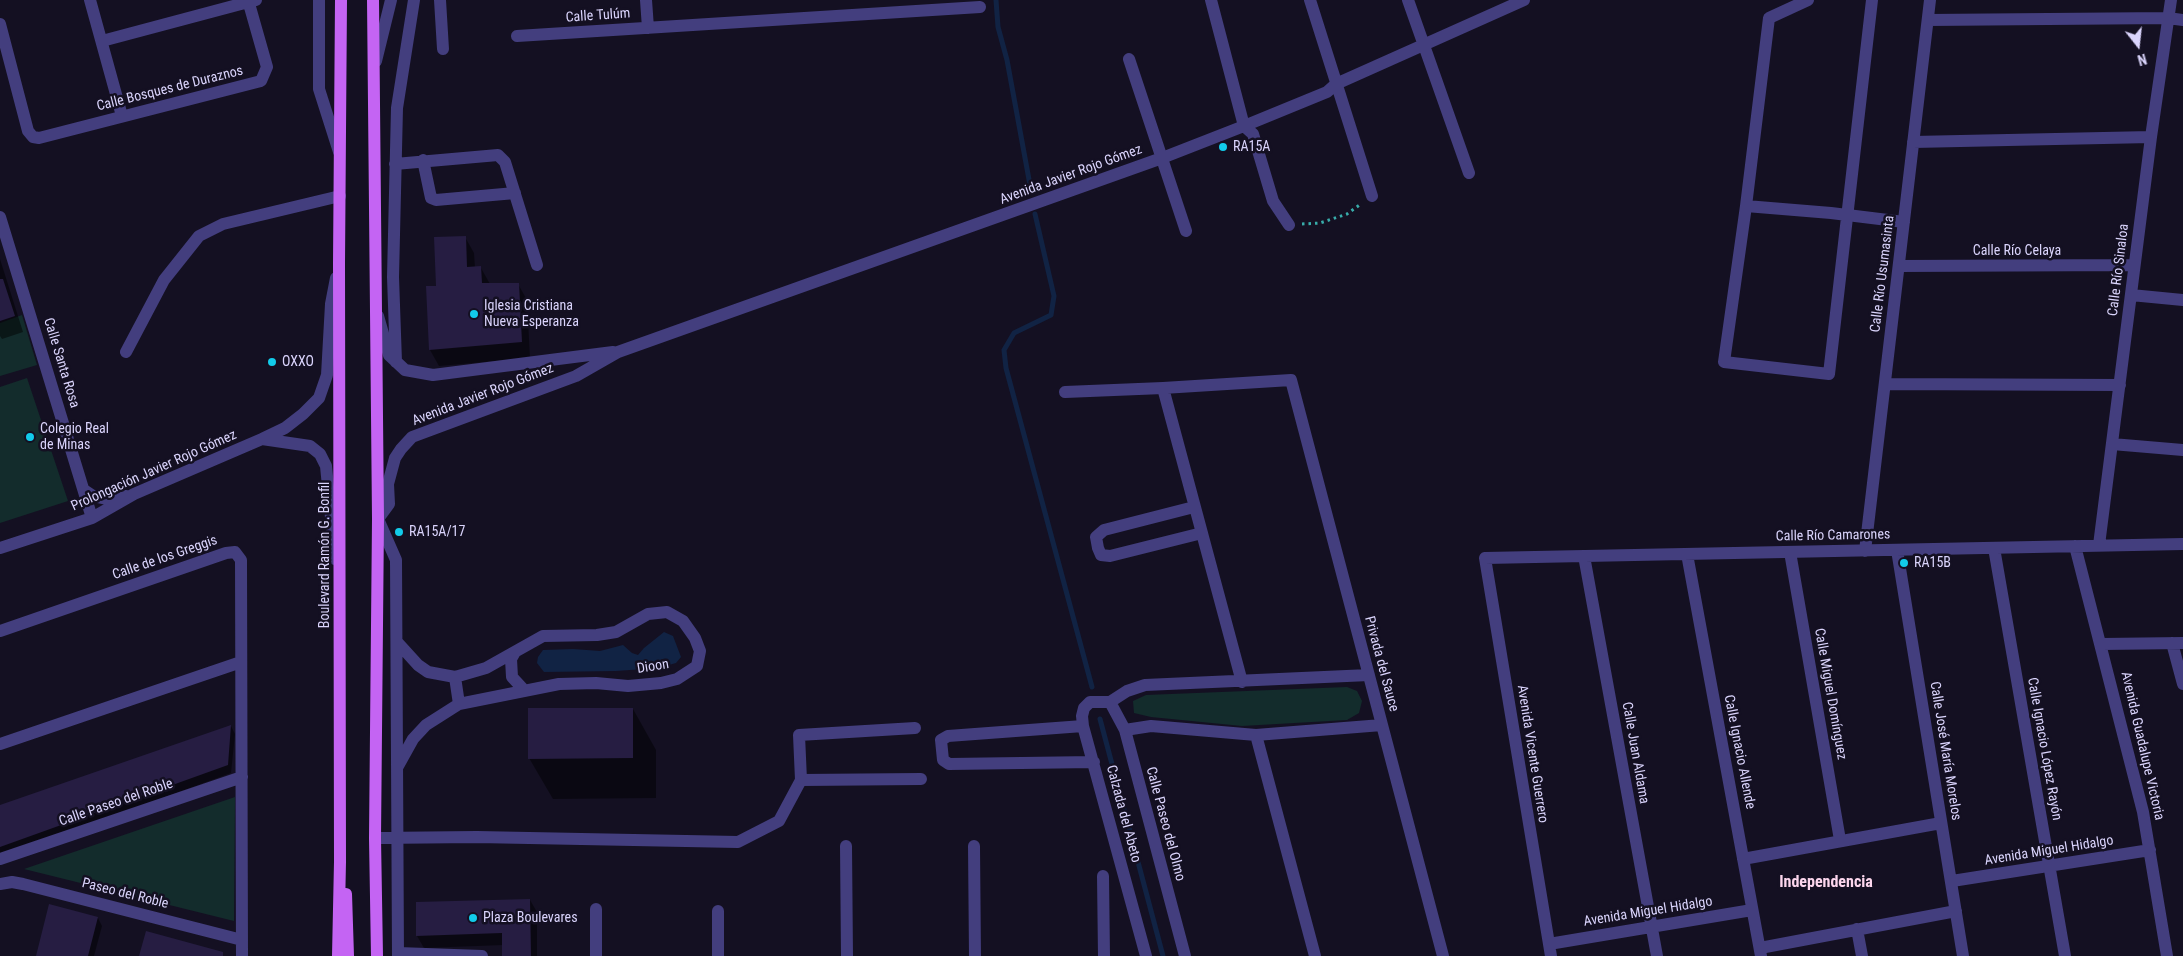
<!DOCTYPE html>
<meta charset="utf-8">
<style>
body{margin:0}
#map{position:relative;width:2183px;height:956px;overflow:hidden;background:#141022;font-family:"Roboto Condensed",sans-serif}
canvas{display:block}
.north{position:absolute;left:2113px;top:20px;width:50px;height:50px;-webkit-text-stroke:4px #141022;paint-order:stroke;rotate:164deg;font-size:14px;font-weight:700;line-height:20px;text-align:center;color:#dad4fc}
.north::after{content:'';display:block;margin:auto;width:18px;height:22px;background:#dad4fc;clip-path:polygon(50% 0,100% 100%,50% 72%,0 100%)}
</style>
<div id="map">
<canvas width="2183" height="956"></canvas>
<div class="north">N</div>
</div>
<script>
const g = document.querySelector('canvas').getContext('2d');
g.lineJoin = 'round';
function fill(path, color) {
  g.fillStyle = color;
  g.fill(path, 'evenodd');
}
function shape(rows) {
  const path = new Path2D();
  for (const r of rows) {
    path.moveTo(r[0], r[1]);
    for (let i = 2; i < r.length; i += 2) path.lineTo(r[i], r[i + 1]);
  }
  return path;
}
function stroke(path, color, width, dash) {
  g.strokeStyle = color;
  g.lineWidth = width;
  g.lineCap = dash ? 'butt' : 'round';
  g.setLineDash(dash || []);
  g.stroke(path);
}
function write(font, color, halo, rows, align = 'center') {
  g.font = font + ' "Roboto Condensed",sans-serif';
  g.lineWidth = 5;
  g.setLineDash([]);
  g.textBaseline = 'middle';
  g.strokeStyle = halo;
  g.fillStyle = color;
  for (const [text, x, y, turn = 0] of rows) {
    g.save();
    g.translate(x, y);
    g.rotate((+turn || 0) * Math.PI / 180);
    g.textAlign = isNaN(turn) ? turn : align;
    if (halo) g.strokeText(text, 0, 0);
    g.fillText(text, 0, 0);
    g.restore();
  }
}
fill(shape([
 [22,315,37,365,0,376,0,323],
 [27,378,68,501,0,523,0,387],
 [1347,687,1357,691,1362,701,1359,713,1347,720,1242,726,1151,717,1134,713,1133,701,1146,695],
 [235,797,234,921,24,869]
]), '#132c2c');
fill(shape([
 [664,632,673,636,681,657,676,663,658,668,616,671,544,672,537,663,538,657,543,650,573,649,600,651,623,645,632,653,638,655,644,648]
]), '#112344');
fill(shape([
 [465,237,474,253,475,268,481,268,490,284,518,284,527,300,530,358,439,366,430,350,437,287],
 [0,259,23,332,2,339,0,336],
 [633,709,656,750,656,798,553,799,529,758],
 [231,726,235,734,231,773,0,857,0,807],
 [530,900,537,912,537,956,504,956,504,945,424,948,417,936],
 [98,918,102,926,94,956,37,956]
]), '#0007');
stroke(shape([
 [996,0,998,27,1007,60,1030,185],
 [1035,214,1054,296,1051,315,1014,333,1004,350,1006,368,1092,687],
 [1100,719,1163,956]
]), '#112344', 5);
fill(shape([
 [466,236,467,267,481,266,482,283,519,283,522,342,429,350,426,286,436,286,434,237],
 [0,279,3,279,15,316,0,321],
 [528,708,633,708,633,758,528,759],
 [231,725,228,765,0,847,0,805],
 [530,899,531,956,502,956,502,933,416,936,416,902],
 [49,904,98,917,88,956,36,956],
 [146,931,223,952,223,956,139,956]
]), '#261d42');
stroke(shape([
 [1302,224,1320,223,1347,214,1361,204]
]), '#38acaa', 3, [2.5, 4]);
stroke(shape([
 [90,0,122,116],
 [319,0,319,89,339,152],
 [440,0,443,49],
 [646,0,648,28],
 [1211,0,1244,126,1253,134,1273,201,1289,225],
 [1310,0,1372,196],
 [1408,0,1469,173],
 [1808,0,1769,18,1746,206,1724,362,1829,374,1872,0],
 [1928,20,2168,18,2183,20],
 [0,24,28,131,33,137,39,138,261,81,267,67,248,0],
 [517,36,980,7],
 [102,41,256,0],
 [1129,59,1186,231],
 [376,61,391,0],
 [1913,142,2151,137],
 [423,160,431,198,436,200,515,193],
 [395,164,498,155,505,162,537,265],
 [1746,206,1831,213,1904,222],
 [0,217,92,518],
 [1899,266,2134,265],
 [2131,295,2183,300],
 [378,316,389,355,405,370,433,375,613,352],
 [126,352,164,280,199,236,223,224,340,196],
 [396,362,393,277,397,108,414,0],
 [1885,384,2120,385],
 [1163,388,1242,682],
 [1065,392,1163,388,1291,380,1443,956],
 [262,439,310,446,320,454,326,466,335,559],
 [2112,444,2183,450],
 [84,490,93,496,108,499,126,496],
 [1194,507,1104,530,1096,537,1098,548,1101,555,1110,556,1202,533],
 [2099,545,2151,137,2171,0],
 [2075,546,2143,812,2167,956],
 [0,548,92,518,134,494,262,439,285,428,303,414,319,398,327,375,331,304,336,278],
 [1994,548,2065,956],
 [1897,550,1963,956],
 [1865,551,1930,0],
 [1790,552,1840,840],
 [1687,554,1761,956],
 [1584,556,1657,956],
 [0,631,226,553,235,552,241,560,242,956],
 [398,643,418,665,428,672,455,677,486,668,543,636,597,635,616,632,648,614,667,612,683,621,695,638,700,651,697,666,677,679,661,683,628,686,596,683,559,684,459,704,426,725,413,739,398,766],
 [2172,643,2183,684],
 [2102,644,2183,643],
 [515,652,511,659,512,677,524,690],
 [455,677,459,704],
 [1110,702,1125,730,1185,956],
 [1083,726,948,736,941,740,943,760,949,764,1094,762],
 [1125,730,1151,726,1256,735,1382,725],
 [1256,735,1315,956],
 [0,744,241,662],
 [801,780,921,779],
 [375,838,477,837,738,842,779,821,801,780,799,735,915,728],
 [846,846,847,956],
 [974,846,975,956],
 [0,859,242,777],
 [1743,859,1941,823],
 [1103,876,1104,956],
 [1952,881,2150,850],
 [0,884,12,882,23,884,242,940],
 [596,909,596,956],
 [718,911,718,956],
 [1857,929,1862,956],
 [1549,944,1752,910],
 [1760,948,1956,911],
 [398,953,482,956],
 [398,956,396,560,378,519,389,504,388,484,395,458,401,449,412,437,576,376,618,352,1162,158,1244,126,1327,92,1336,84,1524,0],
 [1146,956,1083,726,1082,716,1084,708,1090,702,1110,702,1127,691,1145,685,1369,675],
 [1551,956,1485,558,2183,544]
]), '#433e7e', 12);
stroke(shape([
 [373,0,378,519,375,838,377,956],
 [346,894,348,956],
 [338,956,340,862,339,263,341,0]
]), '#c464f3', 12);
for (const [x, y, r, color] of [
 [1223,147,5,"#12cbea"],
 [474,314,5,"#12cbea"],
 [272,362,5,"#12cbea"],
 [30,437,5,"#12cbea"],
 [399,532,5,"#12cbea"],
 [1904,563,5,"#12cbea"],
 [473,918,5,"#12cbea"]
]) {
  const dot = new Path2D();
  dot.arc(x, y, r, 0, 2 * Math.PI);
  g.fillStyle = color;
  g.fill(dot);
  stroke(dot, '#141022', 2);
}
write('14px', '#dad4fc', '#141022', [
 ["Calle Tulúm",598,16,-4],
 ["Calle Bosques de Duraznos",170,89,-14],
 ["Avenida Javier Rojo Gómez",1071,175,-20],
 ["Calle Río Celaya",2017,251],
 ["Calle Río Sinaloa",2119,270,-83],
 ["Calle Río Usumasinta",1883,274,-83],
 ["Calle Santa Rosa",61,363,73],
 ["Avenida Javier Rojo Gómez",483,395,-21],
 ["Prolongación Javier Rojo Gómez",154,471,-24],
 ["Calle Río Camarones",1833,536,-1],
 ["Boulevard Ramón G. Bonfil",325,555,-90],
 ["Calle de los Greggis",165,558,-19],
 ["Privada del Sauce",1381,664,75],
 ["Dioon",653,667,-9],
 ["Calle Miguel Domínguez",1830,694,80],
 ["Avenida Guadalupe Victoria",2142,746,77],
 ["Calle Ignacio López Rayón",2044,749,80],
 ["Calle José María Morelos",1945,751,81],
 ["Calle Ignacio Allende",1739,752,79],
 ["Calle Juan Aldama",1635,753,80],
 ["Avenida Vicente Guerrero",1532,754,81],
 ["Calle Paseo del Roble",116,803,-19],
 ["Calzada del Abeto",1123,814,75],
 ["Calle Paseo del Olmo",1165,824,75],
 ["Avenida Miguel Hidalgo",2049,851,-9],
 ["Paseo del Roble",125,894,14],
 ["Avenida Miguel Hidalgo",1648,912,-9]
]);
write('14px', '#dad4fc', '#141022', [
 ["RA15A",1233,147],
 ["Iglesia Cristiana",484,306],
 ["Nueva Esperanza",484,322],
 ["OXXO",282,362],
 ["Colegio Real",40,429],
 ["de Minas",40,445],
 ["RA15A/17",409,532],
 ["RA15B",1914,563],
 ["Plaza Boulevares",483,918]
], 'left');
write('bold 16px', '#fcd6ed', '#141022', [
 ["Independencia",1826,883]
]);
</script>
